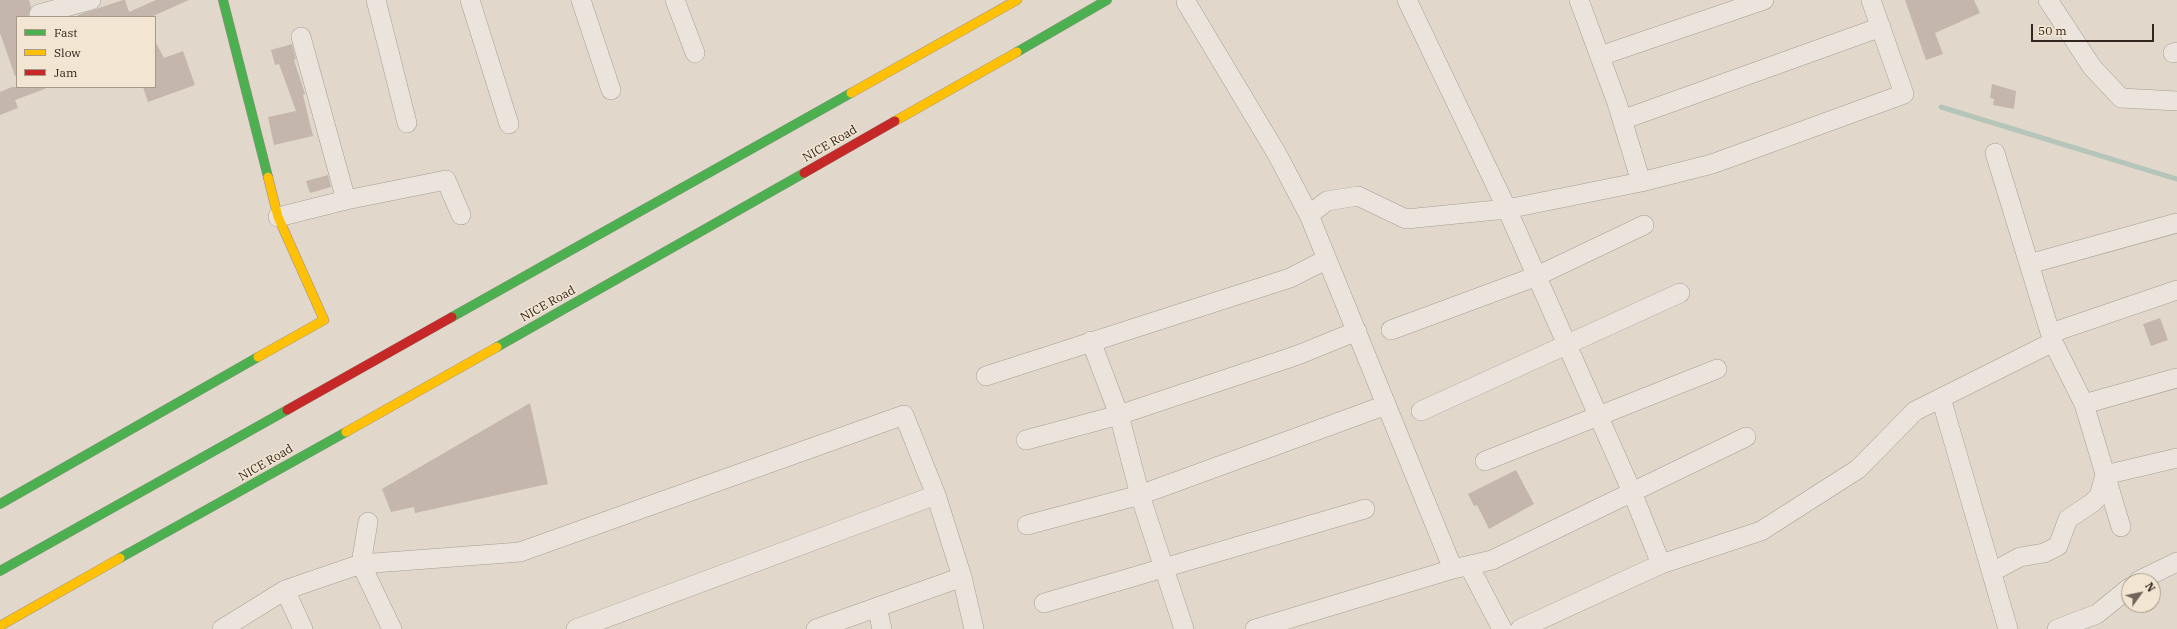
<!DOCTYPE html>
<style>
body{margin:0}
#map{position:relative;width:2177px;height:629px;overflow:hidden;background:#e1d8cb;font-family:"IBM Plex Serif",serif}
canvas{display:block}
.legend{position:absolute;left:16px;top:16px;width:140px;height:72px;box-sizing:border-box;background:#f2e5d1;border:1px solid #a69989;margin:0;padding:5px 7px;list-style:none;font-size:12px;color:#33261e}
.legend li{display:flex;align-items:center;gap:8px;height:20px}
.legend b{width:20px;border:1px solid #a69989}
.north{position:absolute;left:2121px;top:573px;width:40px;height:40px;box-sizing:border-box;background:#f2e5d1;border:1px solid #a69989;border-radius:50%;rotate:57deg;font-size:11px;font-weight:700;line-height:16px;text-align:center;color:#33261e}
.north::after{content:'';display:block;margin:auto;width:14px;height:18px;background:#70645b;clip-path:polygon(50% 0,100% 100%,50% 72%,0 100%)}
.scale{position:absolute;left:2031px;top:24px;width:123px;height:18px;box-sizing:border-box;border:2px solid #33261e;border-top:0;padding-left:5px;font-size:12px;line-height:14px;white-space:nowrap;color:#33261e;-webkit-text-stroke:3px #f2e5d1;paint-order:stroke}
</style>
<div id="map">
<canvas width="2177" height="629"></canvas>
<ul class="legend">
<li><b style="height:5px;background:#4caf50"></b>Fast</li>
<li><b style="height:5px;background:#ffc107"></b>Slow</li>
<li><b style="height:5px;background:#c62828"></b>Jam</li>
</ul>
<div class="north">N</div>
<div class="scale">50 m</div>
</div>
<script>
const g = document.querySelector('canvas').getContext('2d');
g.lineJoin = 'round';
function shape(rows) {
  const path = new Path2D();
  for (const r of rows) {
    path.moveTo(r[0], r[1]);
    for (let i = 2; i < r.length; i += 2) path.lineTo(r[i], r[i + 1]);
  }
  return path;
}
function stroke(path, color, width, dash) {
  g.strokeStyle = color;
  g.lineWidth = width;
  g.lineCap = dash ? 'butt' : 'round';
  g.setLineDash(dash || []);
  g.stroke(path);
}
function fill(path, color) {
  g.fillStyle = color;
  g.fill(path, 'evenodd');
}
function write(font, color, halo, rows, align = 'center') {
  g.font = font + ' "IBM Plex Serif",serif';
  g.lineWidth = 3;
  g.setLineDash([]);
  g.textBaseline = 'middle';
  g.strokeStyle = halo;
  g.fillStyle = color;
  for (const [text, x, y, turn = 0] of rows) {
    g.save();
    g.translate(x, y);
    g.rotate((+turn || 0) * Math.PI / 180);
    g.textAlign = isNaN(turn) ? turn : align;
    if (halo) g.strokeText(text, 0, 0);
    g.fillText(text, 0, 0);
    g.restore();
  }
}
stroke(shape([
 [1941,107,2177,179]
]), '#b6c5ba', 5);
fill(shape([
 [0,0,29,0,31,7,28,17,17,17,17,76,15,76,0,33],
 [123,0,125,0,129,12,156,0,189,0,151,17,78,17,78,15],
 [1905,0,1974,0,1980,13,1935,33,1943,54,1926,60],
 [155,41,164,58,183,51,195,85,148,102,143,87,155,87],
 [292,44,296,59,294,60,305,94,303,95,313,136,274,145,268,117,296,111,279,64,275,65,271,50],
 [1992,84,2016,91,2014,109,1993,105,1994,99,1990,98],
 [12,87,45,87,45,89,15,100,18,108,0,115,0,92],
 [328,175,331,187,310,193,306,181],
 [2160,318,2168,340,2151,346,2143,324],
 [530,403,548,484,415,513,414,507,391,512,382,489],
 [1516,470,1534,504,1489,529,1477,505,1474,506,1468,494]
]), '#c4b6ac');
const street = shape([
 [376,0,407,123],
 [470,0,509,124],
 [581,0,611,90],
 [675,0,695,53],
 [1407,0,1507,209,1632,492,1661,564],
 [1579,0,1617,103,1641,182],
 [2048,0,2092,67,2121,98,2177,101],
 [1186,2,1277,154,1309,215,1453,569],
 [39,14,91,0],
 [301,37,346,200],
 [2173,53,2177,52],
 [1600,56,1764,0],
 [1622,120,1881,27],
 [1995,153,2053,342,2084,404,2121,527],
 [1309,215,1327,201,1358,196,1406,219,1507,209,1641,182,1712,164,1904,94,1871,0],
 [278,217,346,200,446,180,461,215],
 [2029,264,2177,223],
 [1391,330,1537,276,1644,225],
 [2051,333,2177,290],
 [1091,341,1119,415,1140,495,1184,629],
 [986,376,1290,278,1327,259],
 [1941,398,2008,629],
 [2084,404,2177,378],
 [1421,411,1680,293],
 [1026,440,1119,415,1298,355,1357,331],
 [1485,461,1717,369],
 [1027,525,1140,495,1386,405],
 [1469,566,1502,629],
 [1992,572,2020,557,2044,553,2058,546,2068,519,2092,503,2099,496,2105,475,2177,458],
 [2138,581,2177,562],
 [285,590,303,629],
 [1044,603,1365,509],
 [877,607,882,629],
 [222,629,285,590,361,564,368,522],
 [392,629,361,564,520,552,904,415,936,495,962,577,974,629],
 [576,629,936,495],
 [816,629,962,577],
 [1255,629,1453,569,1492,560,1746,437],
 [1520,629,1661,564,1761,531,1858,469,1915,411,2053,342],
 [2057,629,2097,614,2129,588]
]);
const fast = shape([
 [223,0,268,177],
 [1017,52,1107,0],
 [452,317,851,93],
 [497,347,804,173],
 [0,504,258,357],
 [120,558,346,432],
 [0,571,287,410]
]);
const slow = shape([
 [851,93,1017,0],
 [895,121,1017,52],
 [258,357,324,320,278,217,268,177],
 [346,432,497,347],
 [0,626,120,558]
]);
const jam = shape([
 [804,173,895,121],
 [287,410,452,317]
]);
stroke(street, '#a69e95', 20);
stroke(fast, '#968d84', 10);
stroke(slow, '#968d84', 10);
stroke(jam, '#968d84', 10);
stroke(street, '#eae4dc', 19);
stroke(fast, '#4caf50', 9);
stroke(slow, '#ffc107', 9);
stroke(jam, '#c62828', 9);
write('12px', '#33261e', '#f2e5d1', [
 ["NICE Road",830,144,-30],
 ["NICE Road",548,304,-29],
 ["NICE Road",266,463,-30]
]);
</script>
